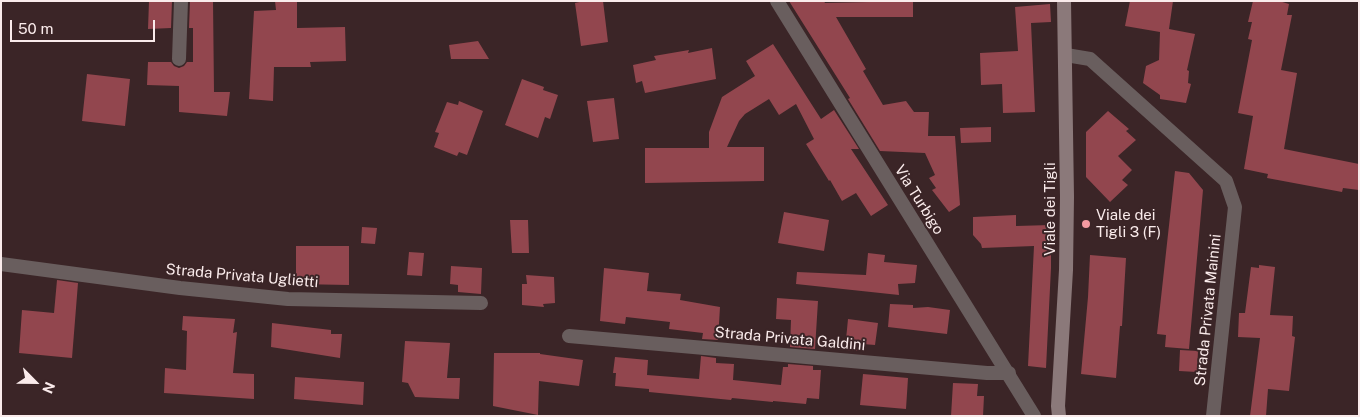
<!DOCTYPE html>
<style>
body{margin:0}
#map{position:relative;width:1360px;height:417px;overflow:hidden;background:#3b2527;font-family:"Public Sans",sans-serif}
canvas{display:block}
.frame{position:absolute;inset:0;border:2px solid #faebeb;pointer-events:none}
.north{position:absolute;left:10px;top:357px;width:50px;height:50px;-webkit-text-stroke:4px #3b2527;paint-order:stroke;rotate:113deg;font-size:14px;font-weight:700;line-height:20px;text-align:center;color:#faebeb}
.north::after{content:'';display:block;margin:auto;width:18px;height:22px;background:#faebeb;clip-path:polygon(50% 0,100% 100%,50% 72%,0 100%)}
.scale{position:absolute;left:10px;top:20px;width:145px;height:22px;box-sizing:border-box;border:2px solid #faebeb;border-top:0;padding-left:6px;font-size:15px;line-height:18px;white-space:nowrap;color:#faebeb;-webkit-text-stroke:4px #3b2527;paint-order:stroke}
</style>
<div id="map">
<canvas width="1360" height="417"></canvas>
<div class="frame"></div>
<div class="north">N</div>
<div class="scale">50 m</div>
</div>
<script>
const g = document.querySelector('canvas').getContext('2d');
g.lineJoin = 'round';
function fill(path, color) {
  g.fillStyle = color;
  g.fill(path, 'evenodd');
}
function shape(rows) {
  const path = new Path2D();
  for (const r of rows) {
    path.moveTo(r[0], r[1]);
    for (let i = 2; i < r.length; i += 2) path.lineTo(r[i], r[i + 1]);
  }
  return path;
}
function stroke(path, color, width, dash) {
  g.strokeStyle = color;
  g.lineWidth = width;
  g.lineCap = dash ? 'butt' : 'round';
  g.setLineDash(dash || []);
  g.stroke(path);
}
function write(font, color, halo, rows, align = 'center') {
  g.font = font + ' "Public Sans",sans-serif';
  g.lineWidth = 4;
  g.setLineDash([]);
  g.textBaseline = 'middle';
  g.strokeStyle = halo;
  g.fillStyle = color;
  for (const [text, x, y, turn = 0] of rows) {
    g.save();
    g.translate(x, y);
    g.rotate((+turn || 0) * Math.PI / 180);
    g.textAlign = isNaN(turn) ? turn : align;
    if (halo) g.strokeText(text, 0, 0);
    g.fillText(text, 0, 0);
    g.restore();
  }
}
fill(shape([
 [149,1,172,1,171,28,148,29],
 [190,1,213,1,214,92,230,92,227,116,179,112,179,86,147,85,148,62,171,62,174,66,179,68,184,66,187,62,193,62,193,28,189,28],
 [275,1,297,1,297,28,345,27,346,61,310,62,311,67,274,67,273,101,249,99,254,11,276,10],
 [584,1,603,1,608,42,581,46,575,3],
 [789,1,824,1,825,3,913,1,913,17,836,17,866,69,863,71,883,105,906,101,914,112,929,112,928,136,955,136,960,205,949,212,932,190,936,188,929,178,935,175,925,153,880,151,848,99,850,98],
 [1130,1,1173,1,1169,29,1195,34,1187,70,1189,71,1188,83,1191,84,1186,103,1160,99,1160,95,1143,83,1146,66,1159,60,1160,32,1125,26],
 [1253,1,1279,1,1289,4,1287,15,1292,15,1281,70,1297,73,1284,149,1359,164,1359,190,1343,188,1342,192,1267,178,1268,174,1244,169,1253,116,1238,113,1252,40,1248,39,1252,22,1248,22],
 [1050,4,1051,22,1031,23,1035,112,1003,113,1002,84,981,85,980,53,1018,51,1015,7],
 [478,41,489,59,451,59,449,45],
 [773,44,821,119,834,110,859,149,851,149,888,205,871,216,856,193,842,201,830,180,829,181,806,144,814,139,796,104,779,115,769,99,745,114,739,121,727,147,764,147,764,181,645,183,645,148,709,148,709,132,722,97,755,76,746,61],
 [712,48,716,79,645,93,642,81,636,83,633,65,656,60,654,56,689,50,688,53],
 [87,74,130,79,125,126,82,121],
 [522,79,544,87,543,90,558,95,550,119,545,117,538,138,505,125],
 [614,98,619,139,593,142,587,101],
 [459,101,483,111,467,155,459,152,457,156,434,147,439,133,435,132,447,102,458,105],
 [1108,111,1129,129,1126,131,1136,140,1118,156,1132,170,1122,180,1128,185,1110,202,1086,177,1086,132],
 [991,127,991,142,961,143,960,128],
 [1175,171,1189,173,1203,190,1189,349,1165,347,1166,335,1157,334],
 [784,212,829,220,824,251,778,243],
 [1016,215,1016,226,1051,225,1051,268,1046,368,1028,366,1034,246,982,248,981,244,973,235,973,217],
 [510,220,528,220,529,253,512,253],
 [362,227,377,228,375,244,361,243],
 [296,246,349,246,349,285,296,284],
 [409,252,424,253,422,276,407,275],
 [868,253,885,255,884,262,917,265,915,283,898,284,899,295,796,284,797,272,866,275],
 [1090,255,1126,258,1122,326,1120,326,1116,378,1081,374,1088,297],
 [1259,265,1275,267,1270,315,1293,316,1292,336,1295,337,1289,391,1268,389,1266,416,1250,416,1260,338,1238,337,1239,313,1245,313,1251,267,1259,268],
 [451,266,482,268,481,294,458,292,458,285,450,284],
 [604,268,649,273,647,291,681,294,680,300,720,307,718,340,702,339,703,333,669,329,670,322,626,317,625,324,600,321],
 [526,275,554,277,555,303,543,304,544,307,522,305,522,284,527,284],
 [57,280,78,283,72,358,19,353,22,310,54,313],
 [777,298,818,301,815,349,790,347,791,320,776,319],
 [890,304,913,305,913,308,928,307,950,310,947,334,888,327],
 [183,316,235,319,233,333,237,332,233,373,254,374,254,399,164,393,165,368,186,370,187,331,182,330],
 [848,319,878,323,875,345,863,344,863,351,845,350],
 [272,323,331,330,331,334,342,334,340,358,271,347],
 [405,341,450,343,447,378,460,378,459,399,415,397,408,383,402,382],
 [1180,350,1198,351,1197,372,1179,371],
 [494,353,540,353,540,354,583,360,579,386,539,381,538,415,493,406],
 [701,356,716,358,716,363,734,364,733,380,781,385,783,367,788,367,788,364,813,366,813,370,821,370,819,399,807,398,806,404,773,401,773,402,732,398,731,400,649,392,649,389,615,386,616,373,613,373,615,357,648,360,647,375,699,379],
 [863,374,908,378,906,409,860,405],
 [295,377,364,382,363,405,294,399],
 [953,383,978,384,977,396,984,396,983,416,951,416]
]), '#92464e');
stroke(shape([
 [777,1,1034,416],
 [1066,55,1090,59,1226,181,1235,207,1213,416],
 [179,59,181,1],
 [1,264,180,288,288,299,481,303],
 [569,336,987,373,1009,373]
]), '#695e5e', 14);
stroke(shape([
 [1059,416,1058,406,1066,270,1067,197,1064,1]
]), '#8b797a', 14);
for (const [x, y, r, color] of [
 [1086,224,5,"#f49aa1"]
]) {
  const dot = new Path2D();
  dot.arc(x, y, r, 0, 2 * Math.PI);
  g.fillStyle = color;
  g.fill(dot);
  stroke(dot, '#3b2527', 2);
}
write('15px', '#faebeb', '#3b2527', [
 ["Via Turbigo",919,200,58],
 ["Viale dei Tigli",1050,209,-90],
 ["Strada Privata Uglietti",242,276,5],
 ["Strada Privata Mainini",1208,310,-84],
 ["Strada Privata Galdini",790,339,5]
]);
write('15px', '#faebeb', '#3b2527', [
 ["Viale dei",1096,215],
 ["Tigli 3 (F)",1096,232]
], 'left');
</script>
